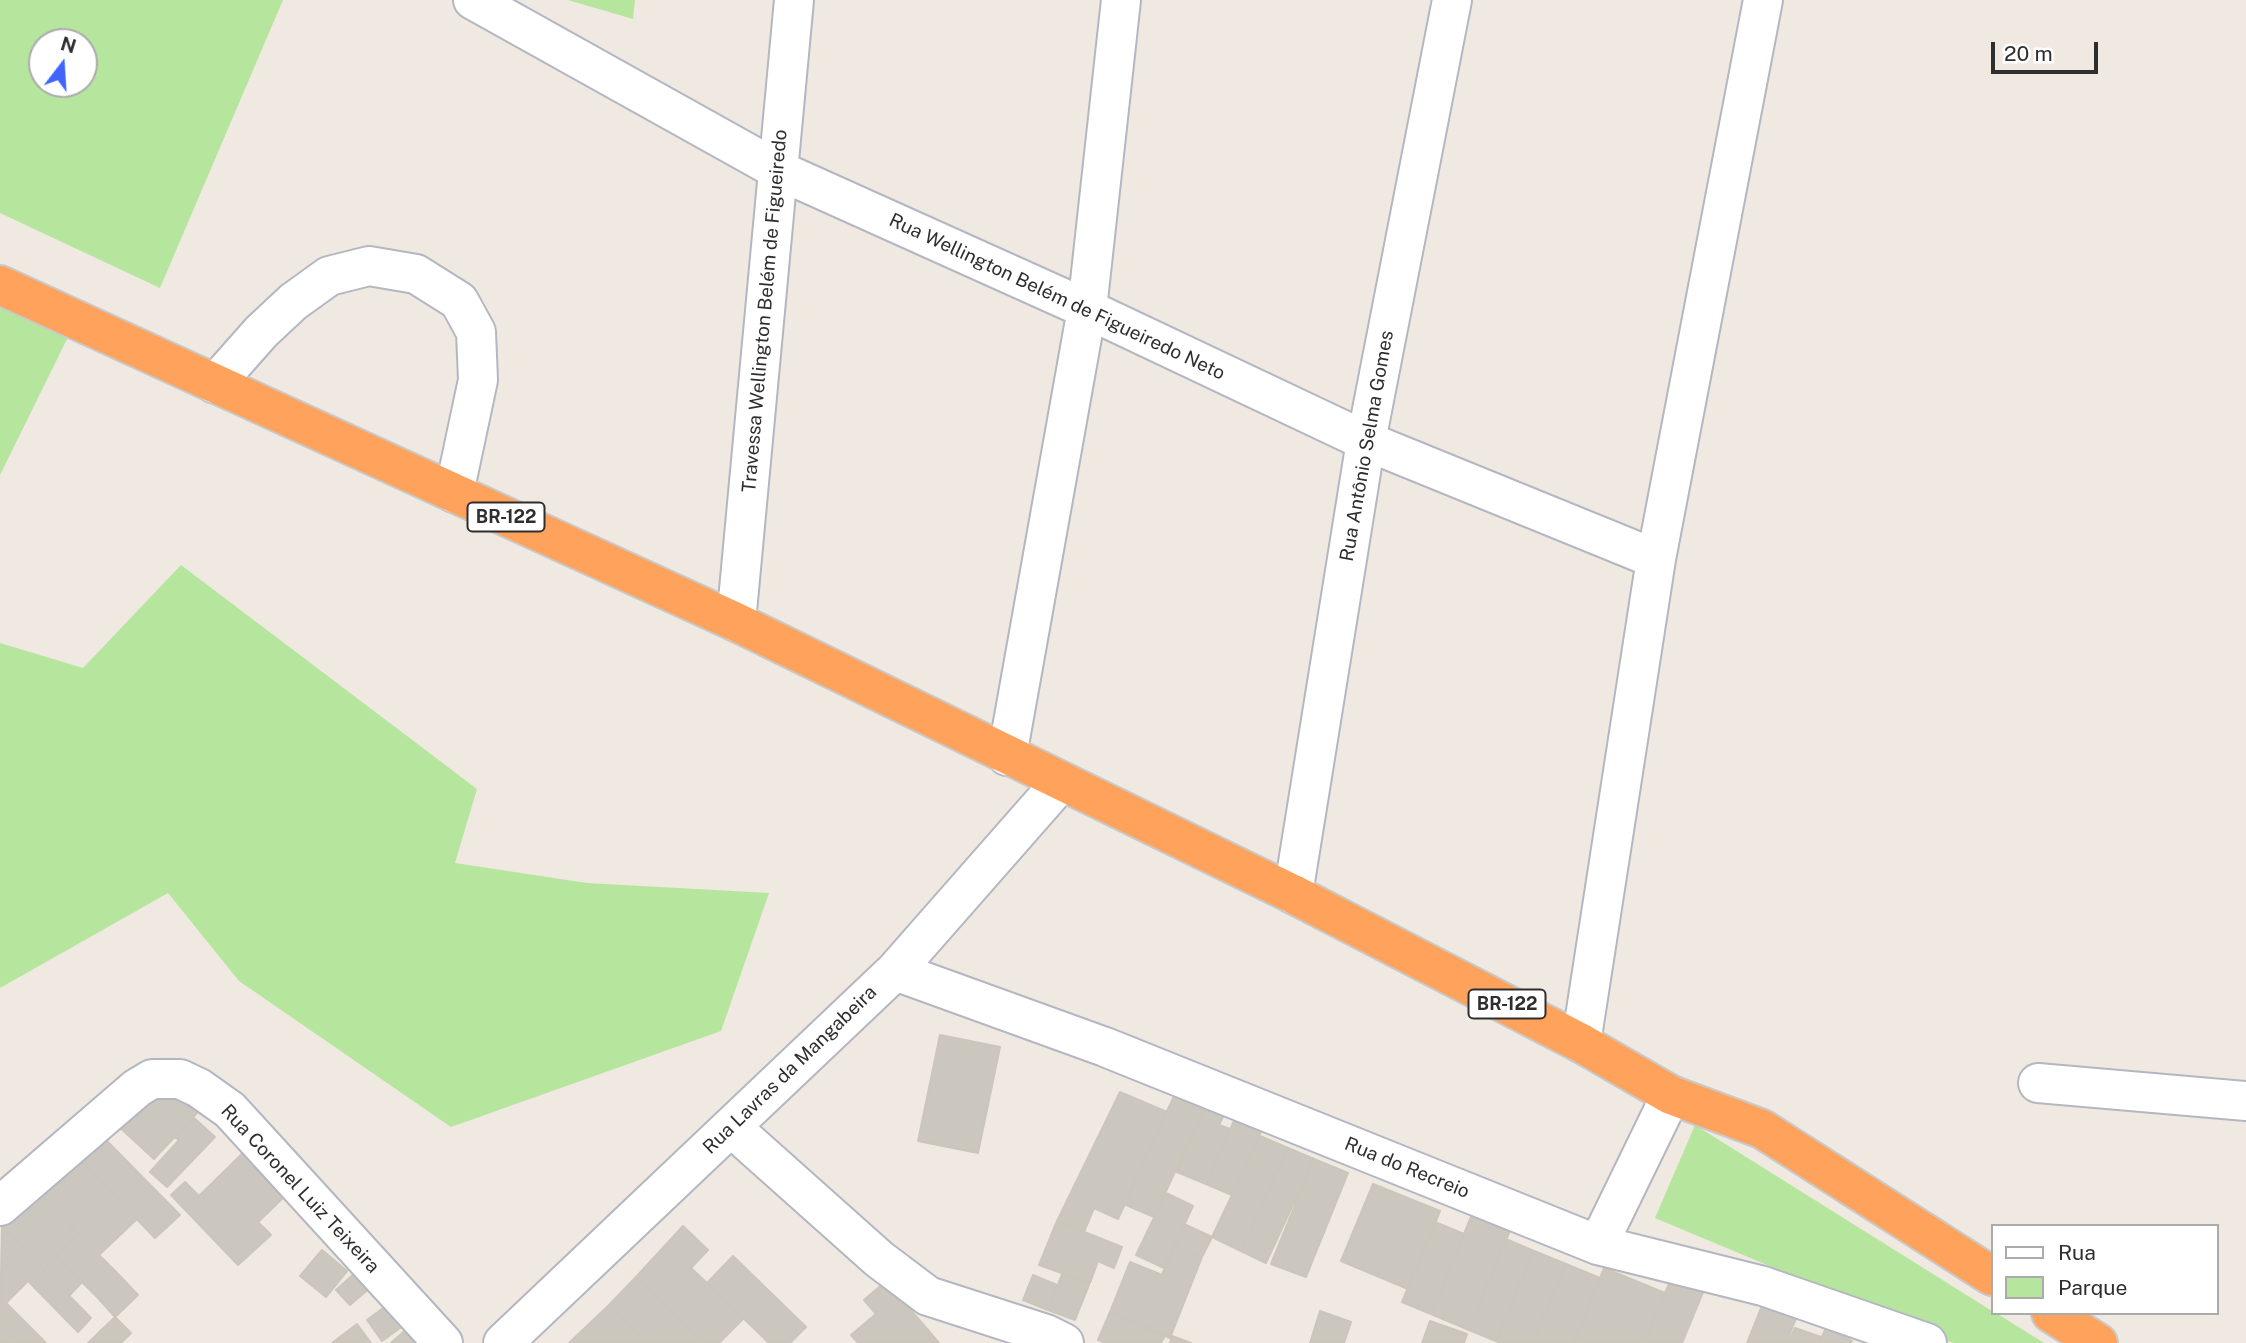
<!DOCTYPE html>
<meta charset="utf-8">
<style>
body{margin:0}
#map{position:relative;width:2246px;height:1343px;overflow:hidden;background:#efe9e1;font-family:"Public Sans",sans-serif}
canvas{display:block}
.legend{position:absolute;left:1991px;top:1224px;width:228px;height:91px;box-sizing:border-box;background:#fff;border:2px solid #ababab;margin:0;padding:9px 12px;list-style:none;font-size:21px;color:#2e2e2e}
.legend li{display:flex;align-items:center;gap:14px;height:35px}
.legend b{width:35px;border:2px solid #ababab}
.north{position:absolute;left:28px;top:28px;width:70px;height:70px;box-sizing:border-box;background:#fff;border:2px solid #ababab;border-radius:50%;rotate:17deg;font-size:19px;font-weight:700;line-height:28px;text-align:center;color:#2e2e2e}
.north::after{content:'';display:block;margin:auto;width:24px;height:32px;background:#4264fb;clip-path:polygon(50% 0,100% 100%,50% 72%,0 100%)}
.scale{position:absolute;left:1991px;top:42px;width:107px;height:32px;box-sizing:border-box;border:4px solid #2e2e2e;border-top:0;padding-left:9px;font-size:21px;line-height:24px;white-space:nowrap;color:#2e2e2e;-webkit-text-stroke:5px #fff;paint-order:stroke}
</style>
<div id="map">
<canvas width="2246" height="1343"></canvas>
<ul class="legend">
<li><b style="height:9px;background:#fff"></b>Rua</li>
<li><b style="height:19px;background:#b6e59e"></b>Parque</li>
</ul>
<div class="north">N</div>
<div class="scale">20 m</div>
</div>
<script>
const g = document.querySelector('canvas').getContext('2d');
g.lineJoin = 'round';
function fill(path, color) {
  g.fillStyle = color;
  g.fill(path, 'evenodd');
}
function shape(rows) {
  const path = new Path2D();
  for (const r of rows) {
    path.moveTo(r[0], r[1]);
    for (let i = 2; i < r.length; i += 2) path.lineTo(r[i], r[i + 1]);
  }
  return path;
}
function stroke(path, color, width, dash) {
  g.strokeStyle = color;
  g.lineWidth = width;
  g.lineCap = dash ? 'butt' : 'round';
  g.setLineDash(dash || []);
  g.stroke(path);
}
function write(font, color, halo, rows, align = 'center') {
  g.font = font + ' "Public Sans",sans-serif';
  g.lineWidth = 7;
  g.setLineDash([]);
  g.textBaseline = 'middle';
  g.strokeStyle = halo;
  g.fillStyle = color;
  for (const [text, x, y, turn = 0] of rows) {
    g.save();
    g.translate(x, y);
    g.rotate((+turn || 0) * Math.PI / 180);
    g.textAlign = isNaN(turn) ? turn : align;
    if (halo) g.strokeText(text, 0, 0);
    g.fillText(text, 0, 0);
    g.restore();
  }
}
fill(shape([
 [0,0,283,0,160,288,0,213],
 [84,42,84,84,42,84,42,42],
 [568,0,635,0,633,19],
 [0,306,69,335,0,475],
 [181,565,477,789,455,863,587,883,769,893,721,1031,451,1127,239,981,168,893,0,988,0,643,83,668],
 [1695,1125,1992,1311,1992,1313,1996,1313,2044,1343,1953,1343,1655,1218]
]), '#b6e59e');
const building = shape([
 [940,1035,1000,1047,978,1153,918,1141,940,1035],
 [158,1077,197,1113,154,1159,115,1123,158,1077],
 [1120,1092,1167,1112,1118,1219,1094,1208,1084,1232,1057,1221,1120,1092],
 [1175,1094,1205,1107,1154,1217,1124,1204,1175,1094],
 [1205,1107,1224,1115,1219,1125,1230,1129,1206,1184,1177,1172,1205,1107],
 [1237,1114,1264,1125,1232,1195,1206,1184,1237,1114],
 [194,1118,215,1137,167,1187,150,1172,179,1140,175,1137,194,1118],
 [101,1135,180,1215,155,1238,78,1158,101,1135],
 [1260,1136,1288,1148,1241,1251,1212,1237,1260,1136],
 [1288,1148,1314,1159,1266,1263,1241,1251,1288,1148],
 [247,1149,289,1192,258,1222,271,1235,238,1265,171,1195,185,1182,199,1196,247,1149],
 [78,1158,137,1219,99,1255,40,1194,78,1158],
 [1314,1159,1348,1173,1306,1277,1271,1264,1314,1159],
 [1373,1184,1440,1211,1408,1289,1341,1261,1373,1184],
 [38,1192,78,1234,56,1256,82,1282,69,1296,2,1227,38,1192],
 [1166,1193,1193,1206,1164,1268,1136,1255,1166,1193],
 [1473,1212,1511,1228,1469,1330,1431,1314,1473,1212],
 [1057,1221,1122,1247,1114,1268,1098,1261,1090,1283,1039,1265,1057,1221],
 [1435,1222,1464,1234,1431,1314,1402,1302,1435,1222],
 [1184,1224,1212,1237,1202,1257,1175,1245,1184,1224],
 [683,1226,708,1250,691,1268,744,1318,719,1343,704,1343,636,1277,683,1226],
 [2,1227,91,1318,78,1332,28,1281,6,1303,46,1343,21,1343,0,1321,2,1227],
 [78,1234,120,1276,98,1298,56,1256,78,1234],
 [1506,1239,1534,1251,1496,1341,1469,1330,1506,1239],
 [1175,1245,1202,1257,1170,1338,1110,1312,1130,1262,1162,1275,1175,1245],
 [322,1250,347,1271,326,1297,300,1276,322,1250],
 [1534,1251,1566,1264,1533,1343,1501,1343,1496,1341,1534,1251],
 [733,1256,806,1327,790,1343,769,1343,707,1283,733,1256],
 [1566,1264,1600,1278,1574,1343,1533,1343,1566,1264],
 [364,1265,378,1281,350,1305,336,1290,364,1265],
 [1604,1268,1665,1293,1644,1343,1574,1343,1604,1268],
 [1674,1272,1706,1285,1682,1343,1644,1343,1674,1272],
 [1062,1274,1089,1285,1075,1320,1048,1310,1062,1274],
 [1033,1275,1057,1285,1048,1310,1023,1300,1033,1275],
 [120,1276,138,1295,115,1317,98,1298,120,1276],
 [636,1277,704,1343,646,1343,609,1305,636,1277],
 [886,1281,939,1343,858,1343,851,1335,876,1314,864,1300,886,1281],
 [394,1300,410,1321,382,1341,367,1320,394,1300],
 [1763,1303,1797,1316,1786,1343,1747,1343,1763,1303],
 [609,1305,646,1343,569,1343,609,1305],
 [1320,1311,1351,1322,1344,1343,1310,1343,1320,1311],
 [1110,1312,1165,1335,1161,1343,1106,1343,1098,1340,1110,1312],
 [115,1317,131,1333,121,1343,88,1343,115,1317],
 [0,1321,21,1343,0,1343,0,1321],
 [1430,1321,1467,1334,1464,1343,1422,1343,1430,1321],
 [357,1324,371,1343,332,1343,357,1324],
 [409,1327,422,1343,391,1343,409,1327],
 [1795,1328,1821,1337,1819,1343,1788,1343,1795,1328],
 [1826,1328,1852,1341,1851,1343,1819,1343,1826,1328],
 [1172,1336,1191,1343,1170,1343,1172,1336]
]);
fill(building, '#cbc7bf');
stroke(building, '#cbc5ba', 2);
const minor = shape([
 [473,0,778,170,1087,309,1366,441,1656,559],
 [215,384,261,332,293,302,329,276,369,266,416,274,459,301,476,332,478,380,454,493],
 [736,622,794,0],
 [1007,756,1087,309,1121,0],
 [1293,894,1366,441,1452,0],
 [895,971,1105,1047,1598,1245,1763,1286,1927,1343],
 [1581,1043,1656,559,1763,0],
 [2038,1083,2246,1101],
 [731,1127,879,1259,928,1296,1046,1334,1064,1343],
 [0,1206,137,1088,152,1079,180,1079,199,1088,230,1110,443,1343],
 [1598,1245,1671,1095],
 [503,1343,895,971,1061,782]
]);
const highway = shape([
 [0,285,736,622,1293,894,1581,1043,1671,1095,1762,1129,1992,1276],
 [2051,1313,2098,1343]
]);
stroke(minor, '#b4b7c1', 42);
stroke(highway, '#c9c9c9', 42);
stroke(minor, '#fff', 38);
stroke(highway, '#ffa35c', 38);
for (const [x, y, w] of [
 [506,517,77],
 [1507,1004,77]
]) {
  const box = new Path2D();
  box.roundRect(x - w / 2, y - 14.5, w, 29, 5);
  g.fillStyle = '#fff';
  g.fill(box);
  stroke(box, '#2e2e2e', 2);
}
write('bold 18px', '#2e2e2e', null, [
 ["BR-122",506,517],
 ["BR-122",1507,1004]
]);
write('19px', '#2e2e2e', '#fff', [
 ["Rua Wellington Belém de Figueiredo Neto",1057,297,25],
 ["Travessa Wellington Belém de Figueiredo",765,311,-85],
 ["Rua Antônio Selma Gomes",1367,446,-80],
 ["Rua Lavras da Mangabeira",790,1070,-44],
 ["Rua do Recreio",1407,1168,22],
 ["Rua Coronel Luiz Teixeira",300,1189,47]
]);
</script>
